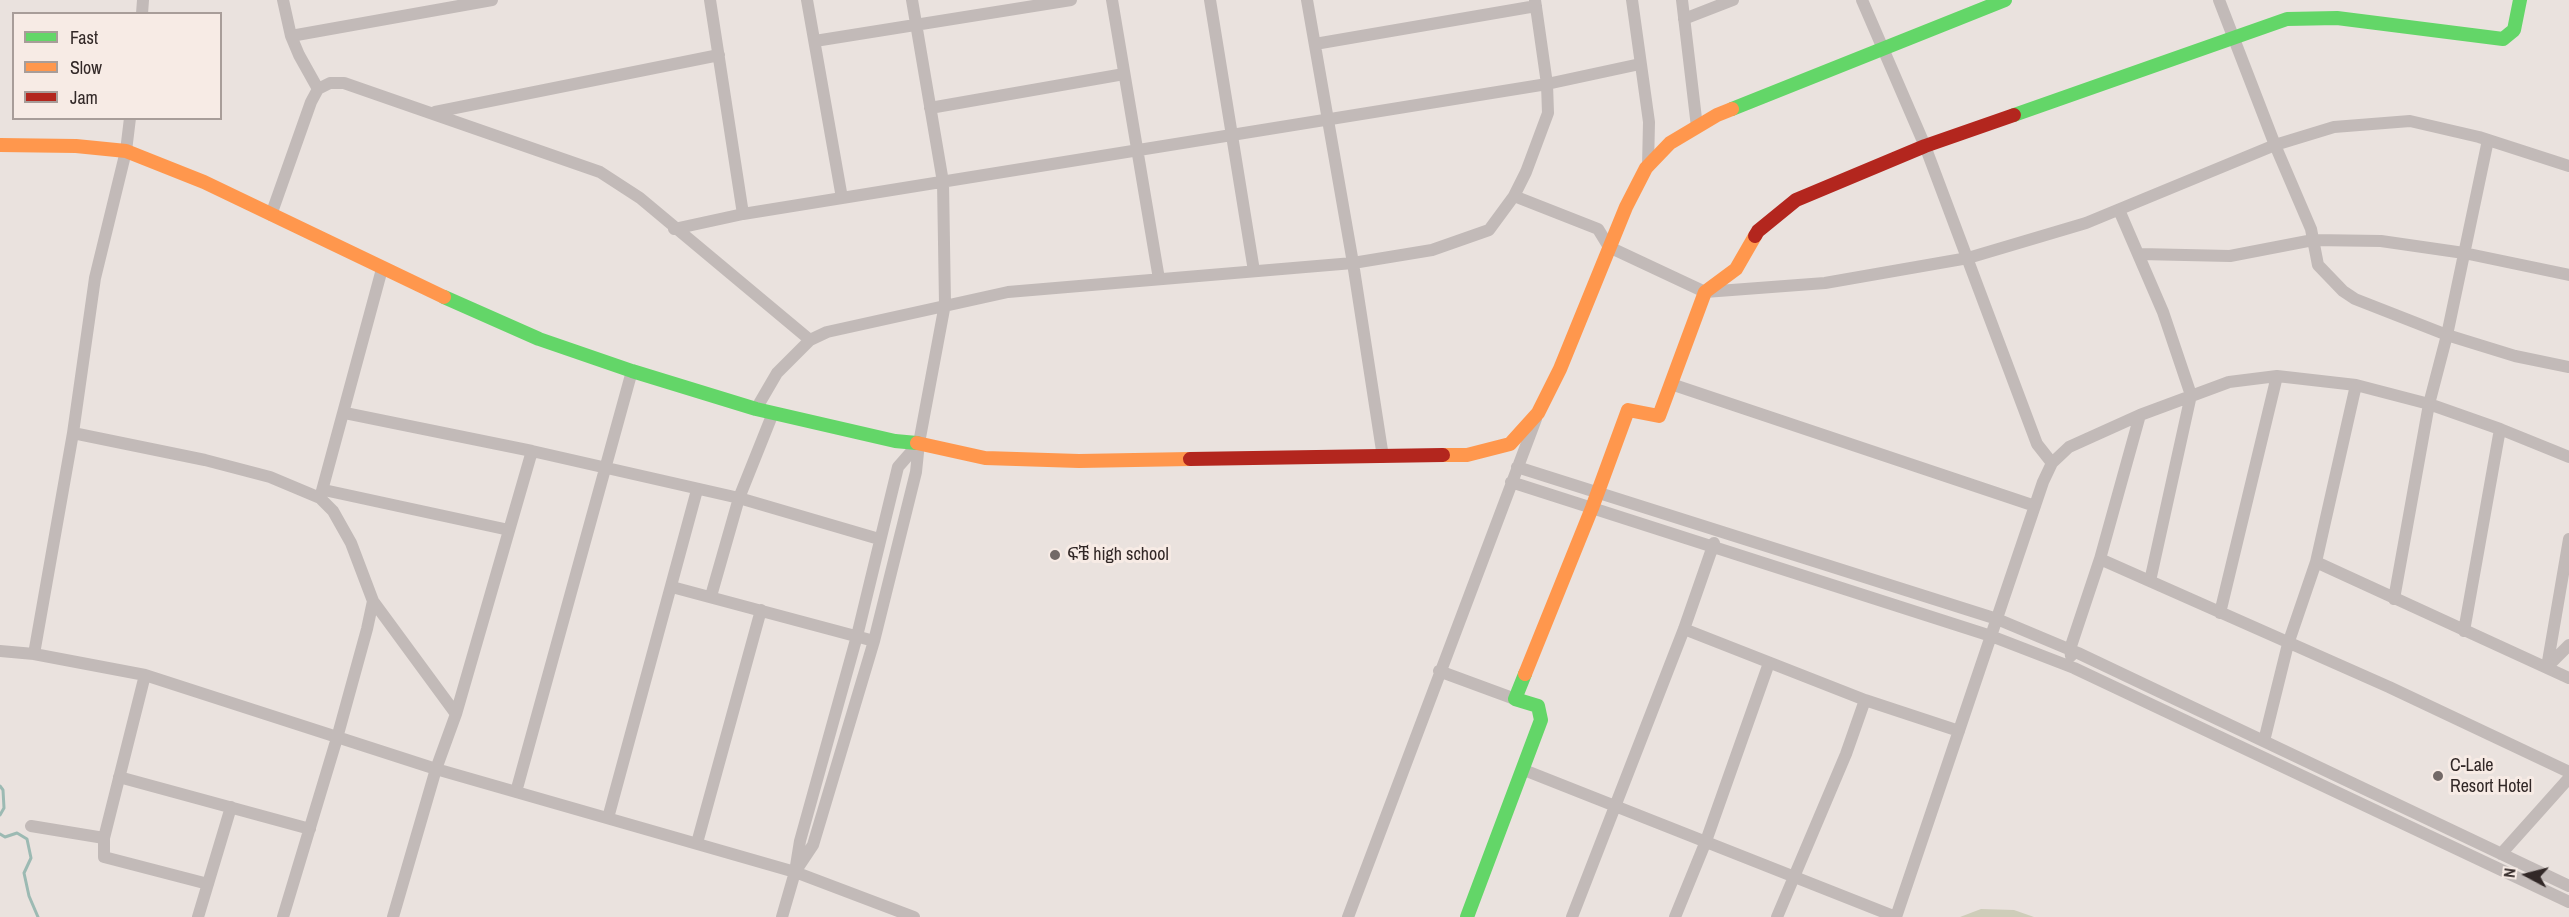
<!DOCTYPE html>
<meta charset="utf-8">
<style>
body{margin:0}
#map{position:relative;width:2569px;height:917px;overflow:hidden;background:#eae2de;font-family:"Archivo Narrow",sans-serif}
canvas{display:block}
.legend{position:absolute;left:12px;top:12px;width:210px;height:108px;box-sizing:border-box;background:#f7ebe5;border:2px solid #a89d99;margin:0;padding:8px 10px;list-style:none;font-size:18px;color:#322827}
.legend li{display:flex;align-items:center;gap:12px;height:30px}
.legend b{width:30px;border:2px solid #a89d99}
.north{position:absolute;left:2497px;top:845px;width:60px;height:60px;-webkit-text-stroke:4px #f7ebe5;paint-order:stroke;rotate:277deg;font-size:16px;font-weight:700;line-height:24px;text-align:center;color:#322827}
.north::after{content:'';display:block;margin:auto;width:21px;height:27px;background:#322827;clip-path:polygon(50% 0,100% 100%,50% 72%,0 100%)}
</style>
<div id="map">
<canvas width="2569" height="917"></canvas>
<ul class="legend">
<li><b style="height:8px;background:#63d668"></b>Fast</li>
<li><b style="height:8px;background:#ff974d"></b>Slow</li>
<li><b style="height:8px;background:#b3261e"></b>Jam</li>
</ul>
<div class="north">N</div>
</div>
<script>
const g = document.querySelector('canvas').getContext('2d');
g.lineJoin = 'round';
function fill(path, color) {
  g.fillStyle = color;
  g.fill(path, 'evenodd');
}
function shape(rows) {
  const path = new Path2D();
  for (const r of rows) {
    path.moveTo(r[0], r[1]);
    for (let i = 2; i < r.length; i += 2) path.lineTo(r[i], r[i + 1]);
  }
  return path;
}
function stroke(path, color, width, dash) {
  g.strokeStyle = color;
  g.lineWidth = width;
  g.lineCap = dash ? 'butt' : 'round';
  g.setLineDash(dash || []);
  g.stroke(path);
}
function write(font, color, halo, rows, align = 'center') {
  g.font = font + ' "Archivo Narrow","Noto Sans Ethiopic",sans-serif';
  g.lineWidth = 6;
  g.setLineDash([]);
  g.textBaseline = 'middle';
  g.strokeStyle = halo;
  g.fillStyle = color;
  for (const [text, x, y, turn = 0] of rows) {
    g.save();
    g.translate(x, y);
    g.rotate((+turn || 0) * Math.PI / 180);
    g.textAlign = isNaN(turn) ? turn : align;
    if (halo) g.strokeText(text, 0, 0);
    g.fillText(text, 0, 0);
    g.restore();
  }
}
fill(shape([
 [1981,909,2014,910,2034,917,1960,917]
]), '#cecdb9');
stroke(shape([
 [0,786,3,790,4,808,0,815],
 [0,834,5,837,17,833,27,839,31,858,24,873,29,896,38,917]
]), '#9cbab3', 3);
stroke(shape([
 [710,0,743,214],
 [807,0,842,198],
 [1112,0,1159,279],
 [1210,0,1254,271],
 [1307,0,1353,263,1383,457],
 [1632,0,1649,122,1648,167],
 [1682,0,1697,127],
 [1862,0,1925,146,2037,444,2052,463],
 [2219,0,2275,145,2311,229,2318,265,2343,291,2355,299,2447,335,2515,356,2569,367],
 [142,14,143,0],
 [1684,19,1733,0],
 [291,36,492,0],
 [815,41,1071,0],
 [1315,44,1536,6],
 [318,89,330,83,344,83,600,172,640,198,810,340],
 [930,108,1124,74],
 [435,112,719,55],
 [1514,196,1598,229,1609,247,1705,292,1825,283,1968,258,2086,223,2275,145,2334,127,2410,121,2479,137,2569,166],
 [2119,210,2163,312,2191,395,2150,581],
 [271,215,311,102,318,89,299,55,291,36,283,0],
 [674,229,743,214,1547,84,1640,64],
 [2140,254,2230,256,2313,240,2381,241,2464,253,2569,275],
 [1671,384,2035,506],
 [756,409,777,373,810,340,827,332,1008,292,1353,263,1432,250,1489,230,1514,196,1526,172,1548,113,1547,84,1535,0],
 [345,413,532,451,739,498,879,539],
 [73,433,205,460,270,477,320,498,333,511,351,543,373,601,456,714],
 [1517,467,1997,619,2078,653,2569,886],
 [1511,482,1991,636,2074,668,2569,902],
 [324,490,509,530],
 [320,498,382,269],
 [2100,559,2140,415],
 [2316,562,2569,678],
 [672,587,874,641],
 [711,596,739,498,773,413],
 [2394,599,2429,404,2447,335,2488,140],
 [2220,613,2277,376],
 [1684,629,1865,700,1959,731],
 [2464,631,2500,429],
 [0,651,34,654,145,675,436,769,795,872,914,917],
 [34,654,73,433,95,278,126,151,130,118],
 [2071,656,2070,649,2100,559,2389,687,2569,772],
 [2547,667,2569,539],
 [2547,667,2569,645],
 [1439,671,1515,699],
 [145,675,104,838,104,857,208,884],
 [2264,741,2288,644,2316,562,2356,385],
 [1524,770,1896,917,2043,482,2052,463,2069,447,2140,415,2229,382,2277,376,2356,385,2429,404,2500,429,2569,457],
 [119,777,310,829],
 [516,792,632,371],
 [608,818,697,490],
 [31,826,104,838],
 [697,843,761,610],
 [2501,854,2569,778],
 [795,872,813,845,874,641,916,472,919,443,945,304,943,182,912,0],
 [198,917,231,807],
 [283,917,337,738,367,629,373,601],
 [393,917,436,769,456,714,532,451],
 [782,917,795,872,800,841,857,636,898,467,919,443],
 [1348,917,1536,419],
 [1572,917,1684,629,1714,543],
 [1675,917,1706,841,1769,663],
 [1777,917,1846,754,1865,700]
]), '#c2bab8', 12);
stroke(shape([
 [1732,109,2005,0],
 [2014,115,2287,19,2337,18,2503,39,2514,30,2520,0],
 [444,297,539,339,632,371,756,409,895,441,917,443],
 [1467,917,1541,720,1538,706,1515,699,1525,674]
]), '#63d668', 14);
stroke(shape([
 [0,145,76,146,126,151,204,182,444,297],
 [917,443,985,458,1079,461,1190,459],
 [1443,455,1467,455,1510,444,1538,413,1560,369,1626,207,1646,168,1670,143,1717,115,1732,109],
 [1525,674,1592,508,1628,410,1659,416,1705,292,1736,269,1755,236]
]), '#ff974d', 14);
stroke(shape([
 [1755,236,1758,231,1796,200,1925,146,2014,115],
 [1190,459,1443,455]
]), '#b3261e', 14);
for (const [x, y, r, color] of [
 [1055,555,6,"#726967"],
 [2438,776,6,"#726967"]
]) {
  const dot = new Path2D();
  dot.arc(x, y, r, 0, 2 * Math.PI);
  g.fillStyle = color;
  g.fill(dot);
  stroke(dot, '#f7ebe5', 2);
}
write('18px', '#322827', '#f7ebe5', [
 ["ፍቼ high school",1067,555],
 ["C-Lale",2450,766],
 ["Resort Hotel",2450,787]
], 'left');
</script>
